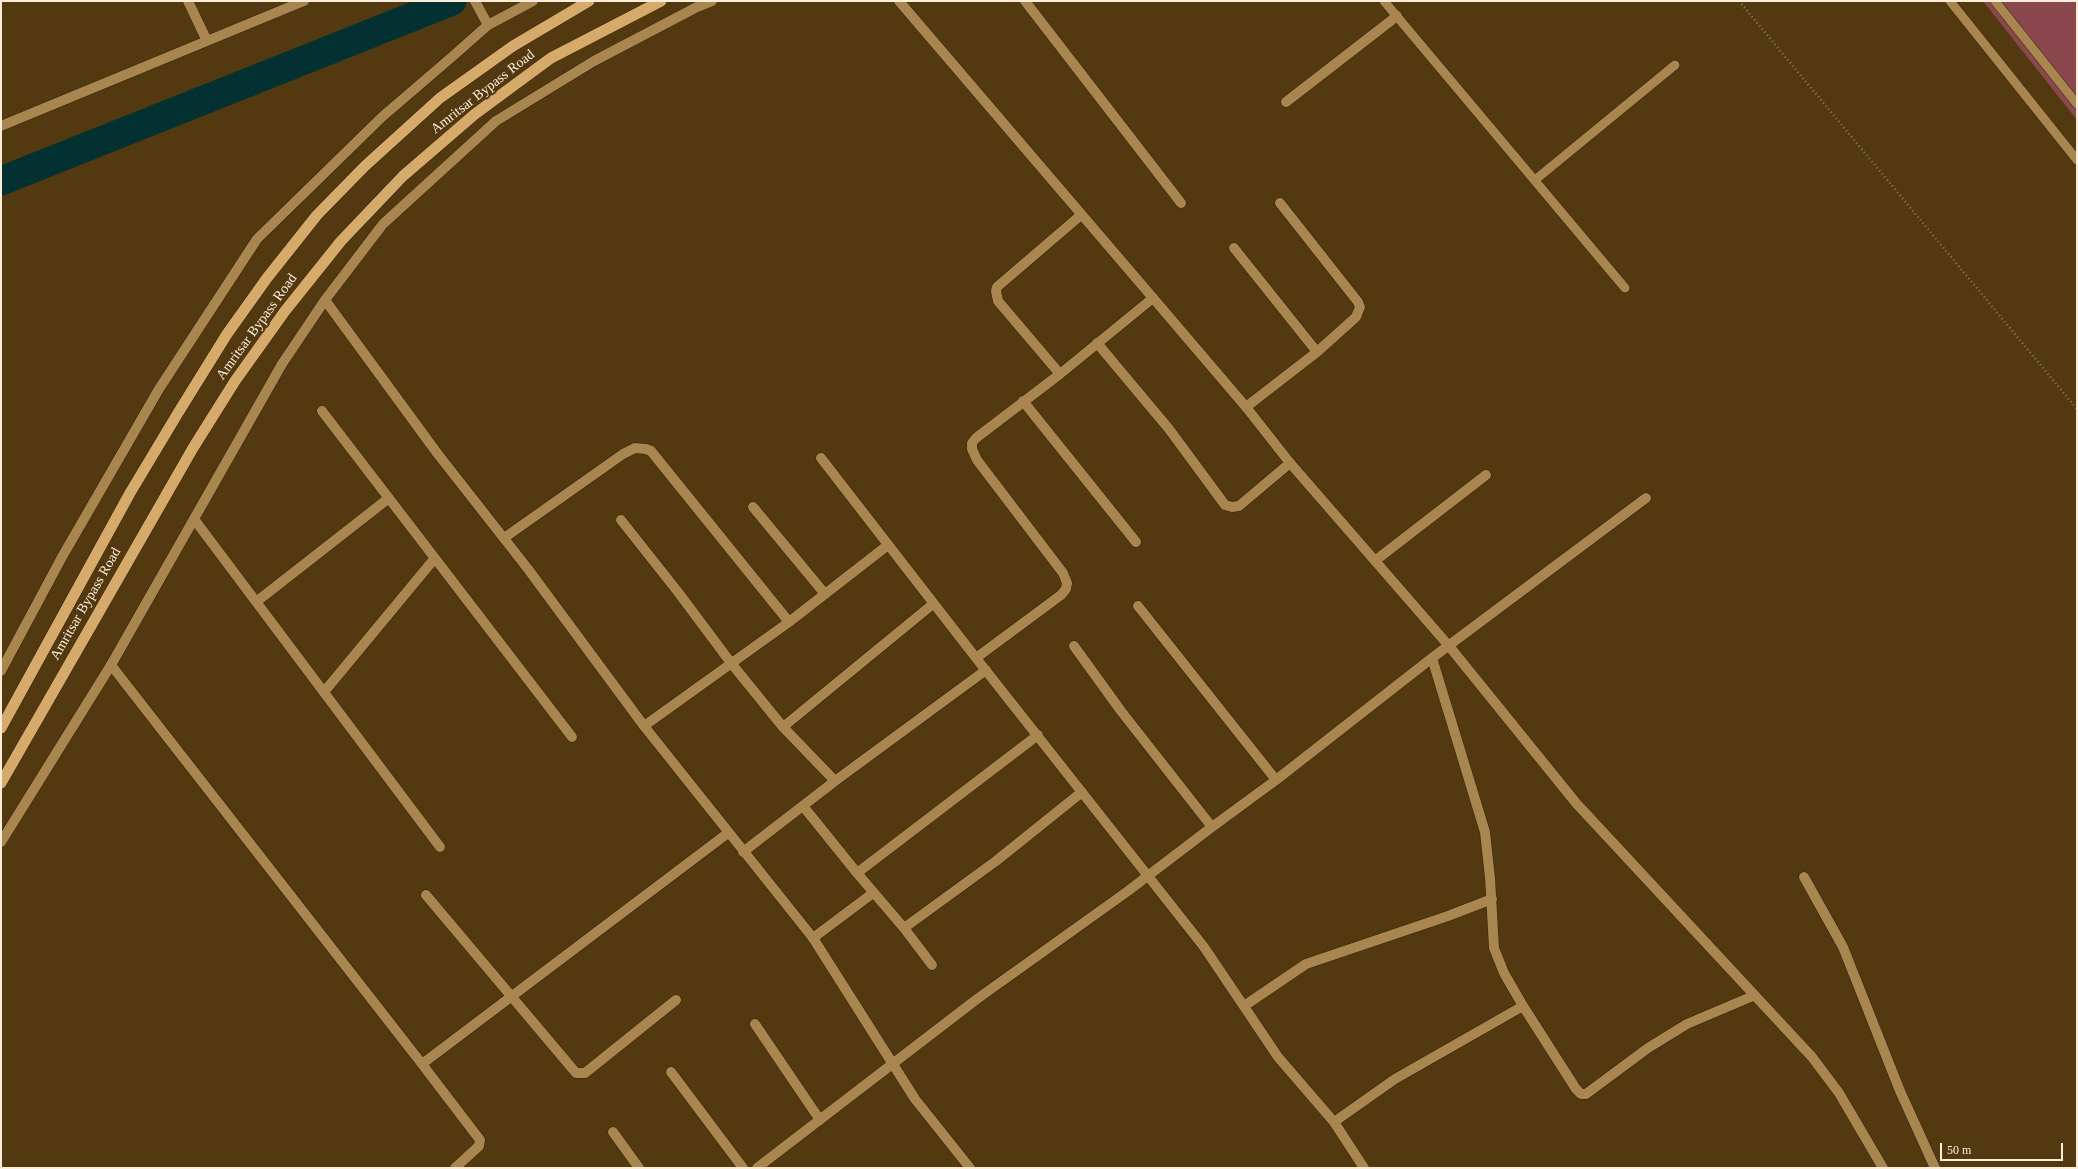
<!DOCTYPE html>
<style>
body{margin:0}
#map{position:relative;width:2078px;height:1169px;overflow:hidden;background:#533910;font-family:"Times New Roman",serif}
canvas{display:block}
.frame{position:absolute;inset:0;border:2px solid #feeed9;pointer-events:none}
.scale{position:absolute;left:1940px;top:1143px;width:123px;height:18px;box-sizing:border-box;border:2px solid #feeed9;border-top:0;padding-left:5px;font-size:12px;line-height:14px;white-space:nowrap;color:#feeed9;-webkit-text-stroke:3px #533910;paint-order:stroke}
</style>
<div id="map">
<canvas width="2078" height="1169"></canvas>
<div class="frame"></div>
<div class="scale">50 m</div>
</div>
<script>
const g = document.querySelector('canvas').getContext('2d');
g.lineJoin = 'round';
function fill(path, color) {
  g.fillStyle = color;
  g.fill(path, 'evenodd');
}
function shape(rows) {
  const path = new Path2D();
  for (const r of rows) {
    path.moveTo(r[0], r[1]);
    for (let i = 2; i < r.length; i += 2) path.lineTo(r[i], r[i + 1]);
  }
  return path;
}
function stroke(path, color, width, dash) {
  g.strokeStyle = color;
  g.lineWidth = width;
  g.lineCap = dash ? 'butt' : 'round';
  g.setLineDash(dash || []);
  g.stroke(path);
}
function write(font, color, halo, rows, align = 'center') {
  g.font = font + ' "Times New Roman",serif';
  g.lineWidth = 4;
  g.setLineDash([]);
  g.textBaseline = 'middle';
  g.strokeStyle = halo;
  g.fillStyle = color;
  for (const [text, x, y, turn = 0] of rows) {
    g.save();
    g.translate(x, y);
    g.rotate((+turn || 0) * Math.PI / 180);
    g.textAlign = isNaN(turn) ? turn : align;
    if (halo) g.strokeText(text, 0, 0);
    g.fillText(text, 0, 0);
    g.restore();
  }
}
fill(shape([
 [1983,1,2077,1,2077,120]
]), '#8a484e');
stroke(shape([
 [1,181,452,1]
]), '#033131', 29);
const service = shape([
 [1384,1,1625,288],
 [1950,1,2077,160],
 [1995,1,2077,104],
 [1535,180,1675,65]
]);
const minor = shape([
 [188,1,207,41],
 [1025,1,1181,203],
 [1286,102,1397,16],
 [1,126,304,1],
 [1234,248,1317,352],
 [1097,343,1169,429,1225,505,1232,507,1239,506,1290,463],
 [1060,374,998,301,996,291,997,287,1081,215],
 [1023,401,1136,542],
 [1246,407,1317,352,1356,317,1360,307,1358,302,1280,203],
 [322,411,572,737],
 [821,458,976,658,1204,947,1278,1057,1334,1122,1364,1168],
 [753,507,825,594],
 [194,519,440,847],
 [621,520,678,592,731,663,783,727,835,781],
 [504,538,623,454,635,448,646,449,651,451,789,622],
 [1376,560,1486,475],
 [256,602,389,498],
 [1138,606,1276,780],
 [1074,646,1121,711,1212,827],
 [976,658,1061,595,1066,589,1067,583,1063,573,977,460,972,449,972,443,976,438,1060,374,1153,298],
 [1432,658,1485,832,1490,878,1494,948,1504,973,1523,1006,1576,1089,1581,1094,1586,1094,1648,1048,1687,1024,1753,996],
 [111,665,422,1064,728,833],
 [324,692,435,558],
 [644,726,789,622,888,545],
 [783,727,933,604],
 [803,806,857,873],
 [743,852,835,781,986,670],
 [1804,877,1843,947,1900,1091,1935,1168],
 [426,895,576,1073,585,1073,676,1000],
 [904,928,996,861,1082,792],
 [813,938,873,893],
 [932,965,904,928,857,873,1038,735],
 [1244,1006,1306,964,1448,916,1492,899],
 [755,1024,820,1120],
 [422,1064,480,1140,479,1146,455,1168],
 [671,1072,743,1168],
 [1334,1122,1395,1079,1523,1006],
 [613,1132,639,1168],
 [757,1168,977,999,1128,891,1212,827,1276,780,1432,658,1646,498]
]);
const tertiary = shape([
 [475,1,488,25],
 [899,1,1153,298,1246,407,1290,463,1449,646,1576,803,1812,1057,1839,1093,1883,1168],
 [325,300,437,453,528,569,644,726,813,938,915,1099,970,1168],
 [1,671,62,557,159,389,257,239,382,117,453,56,488,25,533,1],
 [1,842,111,665,282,364,325,300,383,224,496,121,594,61,697,7,712,1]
]);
const trunk = shape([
 [1,728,130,493,178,413,227,334,267,278,317,215,365,166,440,98,513,46,589,1],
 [1,783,193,448,235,381,285,311,341,241,403,176,475,114,551,58,661,1]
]);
stroke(service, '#332205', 10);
stroke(minor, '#332205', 11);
stroke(tertiary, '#332205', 11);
stroke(trunk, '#332205', 12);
stroke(shape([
 [1739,1,2077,409]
]), '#917b59', 2.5, [1, 3]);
stroke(service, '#a98550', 9);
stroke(minor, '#a98550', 10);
stroke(tertiary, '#a98550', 10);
stroke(trunk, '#d6aa6b', 11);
write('14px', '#feeed9', '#533910', [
 ["Amritsar Bypass Road",483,92,-38],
 ["Amritsar Bypass Road",257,327,-54],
 ["Amritsar Bypass Road",86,604,-60]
]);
</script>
